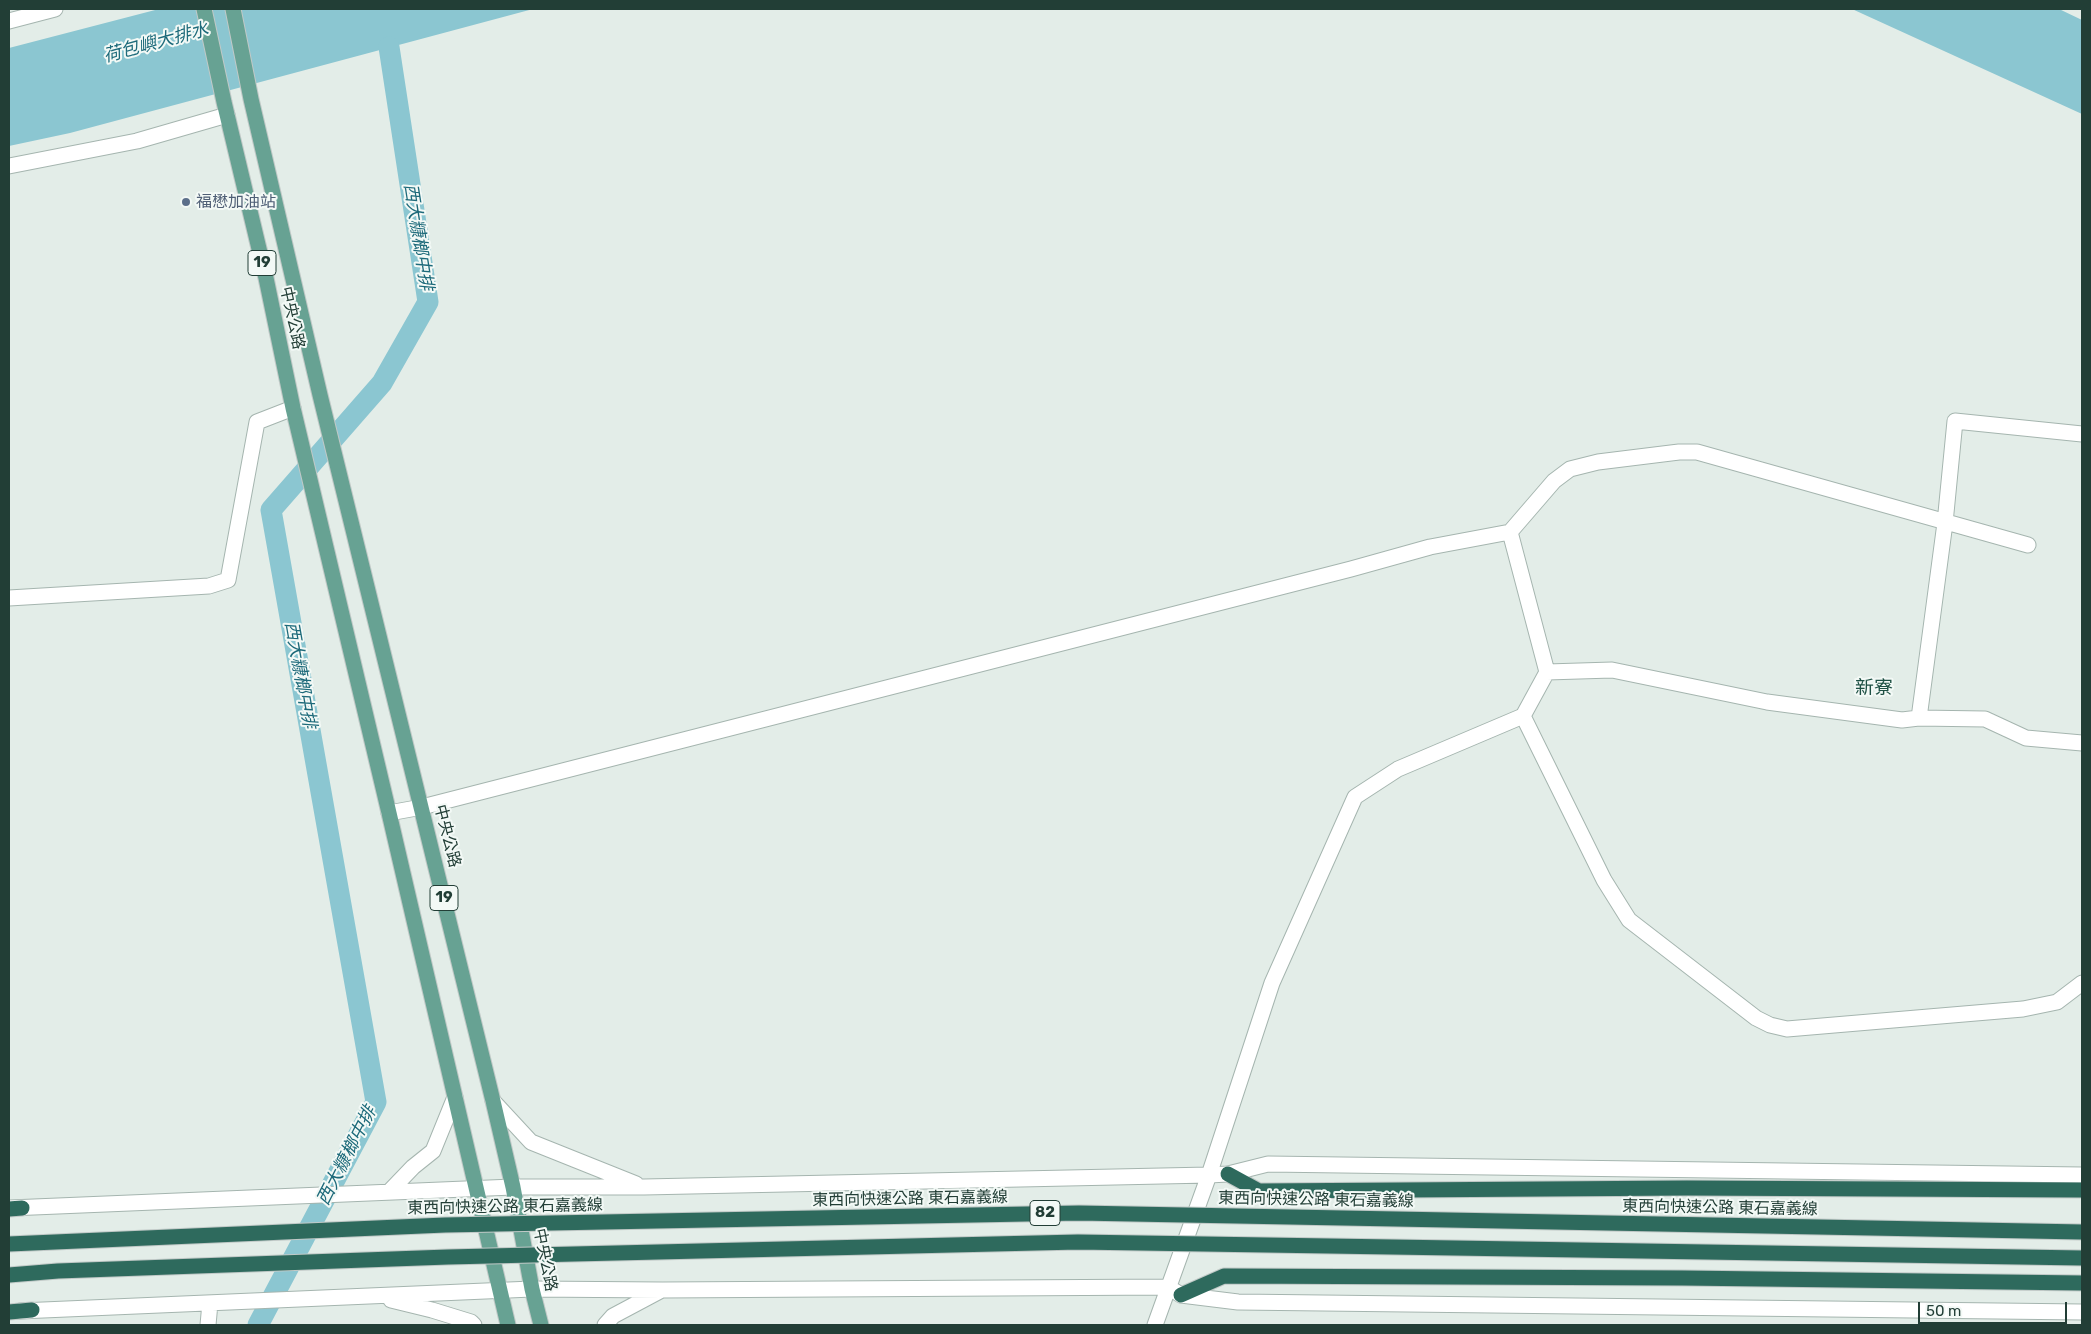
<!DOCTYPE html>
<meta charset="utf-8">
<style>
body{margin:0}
#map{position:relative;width:2091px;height:1334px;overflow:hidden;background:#e3ede8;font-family:Rubik,sans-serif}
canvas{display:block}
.frame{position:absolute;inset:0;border:10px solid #223e36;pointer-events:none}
.scale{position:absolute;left:1918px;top:1302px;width:149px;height:22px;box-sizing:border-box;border:2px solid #223e36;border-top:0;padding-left:6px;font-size:15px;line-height:18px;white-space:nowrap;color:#223e36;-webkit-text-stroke:4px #f3f9f6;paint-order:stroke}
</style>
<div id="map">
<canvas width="2091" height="1334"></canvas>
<div class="frame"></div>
<div class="scale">50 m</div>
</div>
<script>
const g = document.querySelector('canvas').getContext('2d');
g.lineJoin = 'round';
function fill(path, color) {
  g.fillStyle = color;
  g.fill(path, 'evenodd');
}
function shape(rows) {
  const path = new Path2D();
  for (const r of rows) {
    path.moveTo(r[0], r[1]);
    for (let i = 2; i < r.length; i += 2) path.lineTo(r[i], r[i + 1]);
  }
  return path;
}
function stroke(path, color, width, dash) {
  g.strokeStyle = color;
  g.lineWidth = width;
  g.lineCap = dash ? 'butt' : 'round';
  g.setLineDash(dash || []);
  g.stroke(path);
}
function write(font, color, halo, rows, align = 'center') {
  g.font = font + ' Rubik,"Noto Sans TC",sans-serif';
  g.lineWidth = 4;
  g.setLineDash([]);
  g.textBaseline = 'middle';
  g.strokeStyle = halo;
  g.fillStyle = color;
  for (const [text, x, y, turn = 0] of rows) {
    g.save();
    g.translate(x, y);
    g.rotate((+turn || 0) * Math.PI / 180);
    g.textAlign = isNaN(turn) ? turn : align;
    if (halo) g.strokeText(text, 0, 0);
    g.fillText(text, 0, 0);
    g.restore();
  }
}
fill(shape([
 [159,9,533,9,70,133,9,146,9,48],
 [1852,9,2059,9,2082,20,2082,114]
]), '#8bc6d1');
stroke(shape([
 [258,1325,376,1102,271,510,382,383,428,302,389,47]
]), '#8bc6d1', 21);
const minor = shape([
 [9,21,55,9],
 [9,166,137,141,227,115],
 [1510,532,1547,672,1523,716,1604,880,1629,920,1756,1018,1770,1025,1787,1029,2023,1009,2057,1002,2082,983],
 [9,598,209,586,228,580,257,422,293,408],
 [1547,672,1612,670,1767,702,1902,720,1919,718,1985,719,2026,738,2082,743],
 [1919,718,1945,523,1955,421,2082,434],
 [389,813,422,807,1351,569,1430,547,1510,532,1554,481,1570,469,1598,462,1679,452,1697,452,2028,545],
 [493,1101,531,1142,636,1184],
 [389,1192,413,1167,433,1151,455,1097],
 [10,1208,513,1187,644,1187,1209,1175,1228,1174,1268,1164,2082,1175],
 [391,1300,432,1310,471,1322,474,1325],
 [20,1311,532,1289,662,1290,1168,1287,1181,1295,1238,1302,2082,1312],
 [208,1325,210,1303],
 [605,1325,613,1316,660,1291],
 [1155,1325,1209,1175,1272,983,1355,797,1398,769,1523,716]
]);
const major = shape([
 [204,9,224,102,266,278,293,408,389,813,508,1325],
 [233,9,251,99,320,395,493,1101,513,1187,532,1289,541,1325]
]);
const highway = shape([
 [1228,1174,1259,1191,1687,1188,2082,1190],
 [9,1209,22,1208],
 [1181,1295,1224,1276,1683,1278,2082,1283],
 [9,1312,32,1310]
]);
stroke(minor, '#a5b5af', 17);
stroke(major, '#c1c9c7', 17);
stroke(highway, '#c1c9c7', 17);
stroke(minor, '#fff', 15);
stroke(major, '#67a293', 15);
stroke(highway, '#2e6a5d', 15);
const highwayBridge = shape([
 [9,1244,445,1225,1079,1213,2082,1232],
 [9,1275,58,1271,448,1257,1078,1242,2082,1258]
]);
stroke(highwayBridge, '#c1c9c7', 17, []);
stroke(highwayBridge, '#2e6a5d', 15);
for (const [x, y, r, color] of [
 [186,202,5,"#5c6f8a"]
]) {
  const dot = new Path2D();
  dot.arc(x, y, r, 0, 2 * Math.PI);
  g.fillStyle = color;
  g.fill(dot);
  stroke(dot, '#f3f9f6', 2);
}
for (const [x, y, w] of [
 [262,263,28],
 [444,898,28],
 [1045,1213,30]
]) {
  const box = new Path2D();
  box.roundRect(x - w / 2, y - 12.5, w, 25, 4);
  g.fillStyle = '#f3f9f6';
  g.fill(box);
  stroke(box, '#223e36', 1);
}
write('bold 15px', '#223e36', null, [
 ["19",262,263],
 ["19",444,898],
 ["82",1045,1213]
]);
write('16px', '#4e5e75', '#f3f9f6', [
 ["福懋加油站",196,202]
], 'left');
write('16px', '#223e36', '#f3f9f6', [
 ["中央公路",292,318,78],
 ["中央公路",447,836,76],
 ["東西向快速公路 東石嘉義線",910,1199,-1],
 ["東西向快速公路 東石嘉義線",1316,1200,1],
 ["東西向快速公路 東石嘉義線",505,1207,-1],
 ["東西向快速公路 東石嘉義線",1720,1208,1],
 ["中央公路",545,1260,79]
]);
write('italic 18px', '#1d6a7a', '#f3f9f6', [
 ["荷包嶼大排水",156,43,-15],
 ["西大糠榔中排",418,237,81],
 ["西大糠榔中排",300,675,80],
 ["西大糠榔中排",347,1156,-63]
]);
write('19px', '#1e5044', '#f3f9f6', [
 ["新寮",1874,689]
]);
</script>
